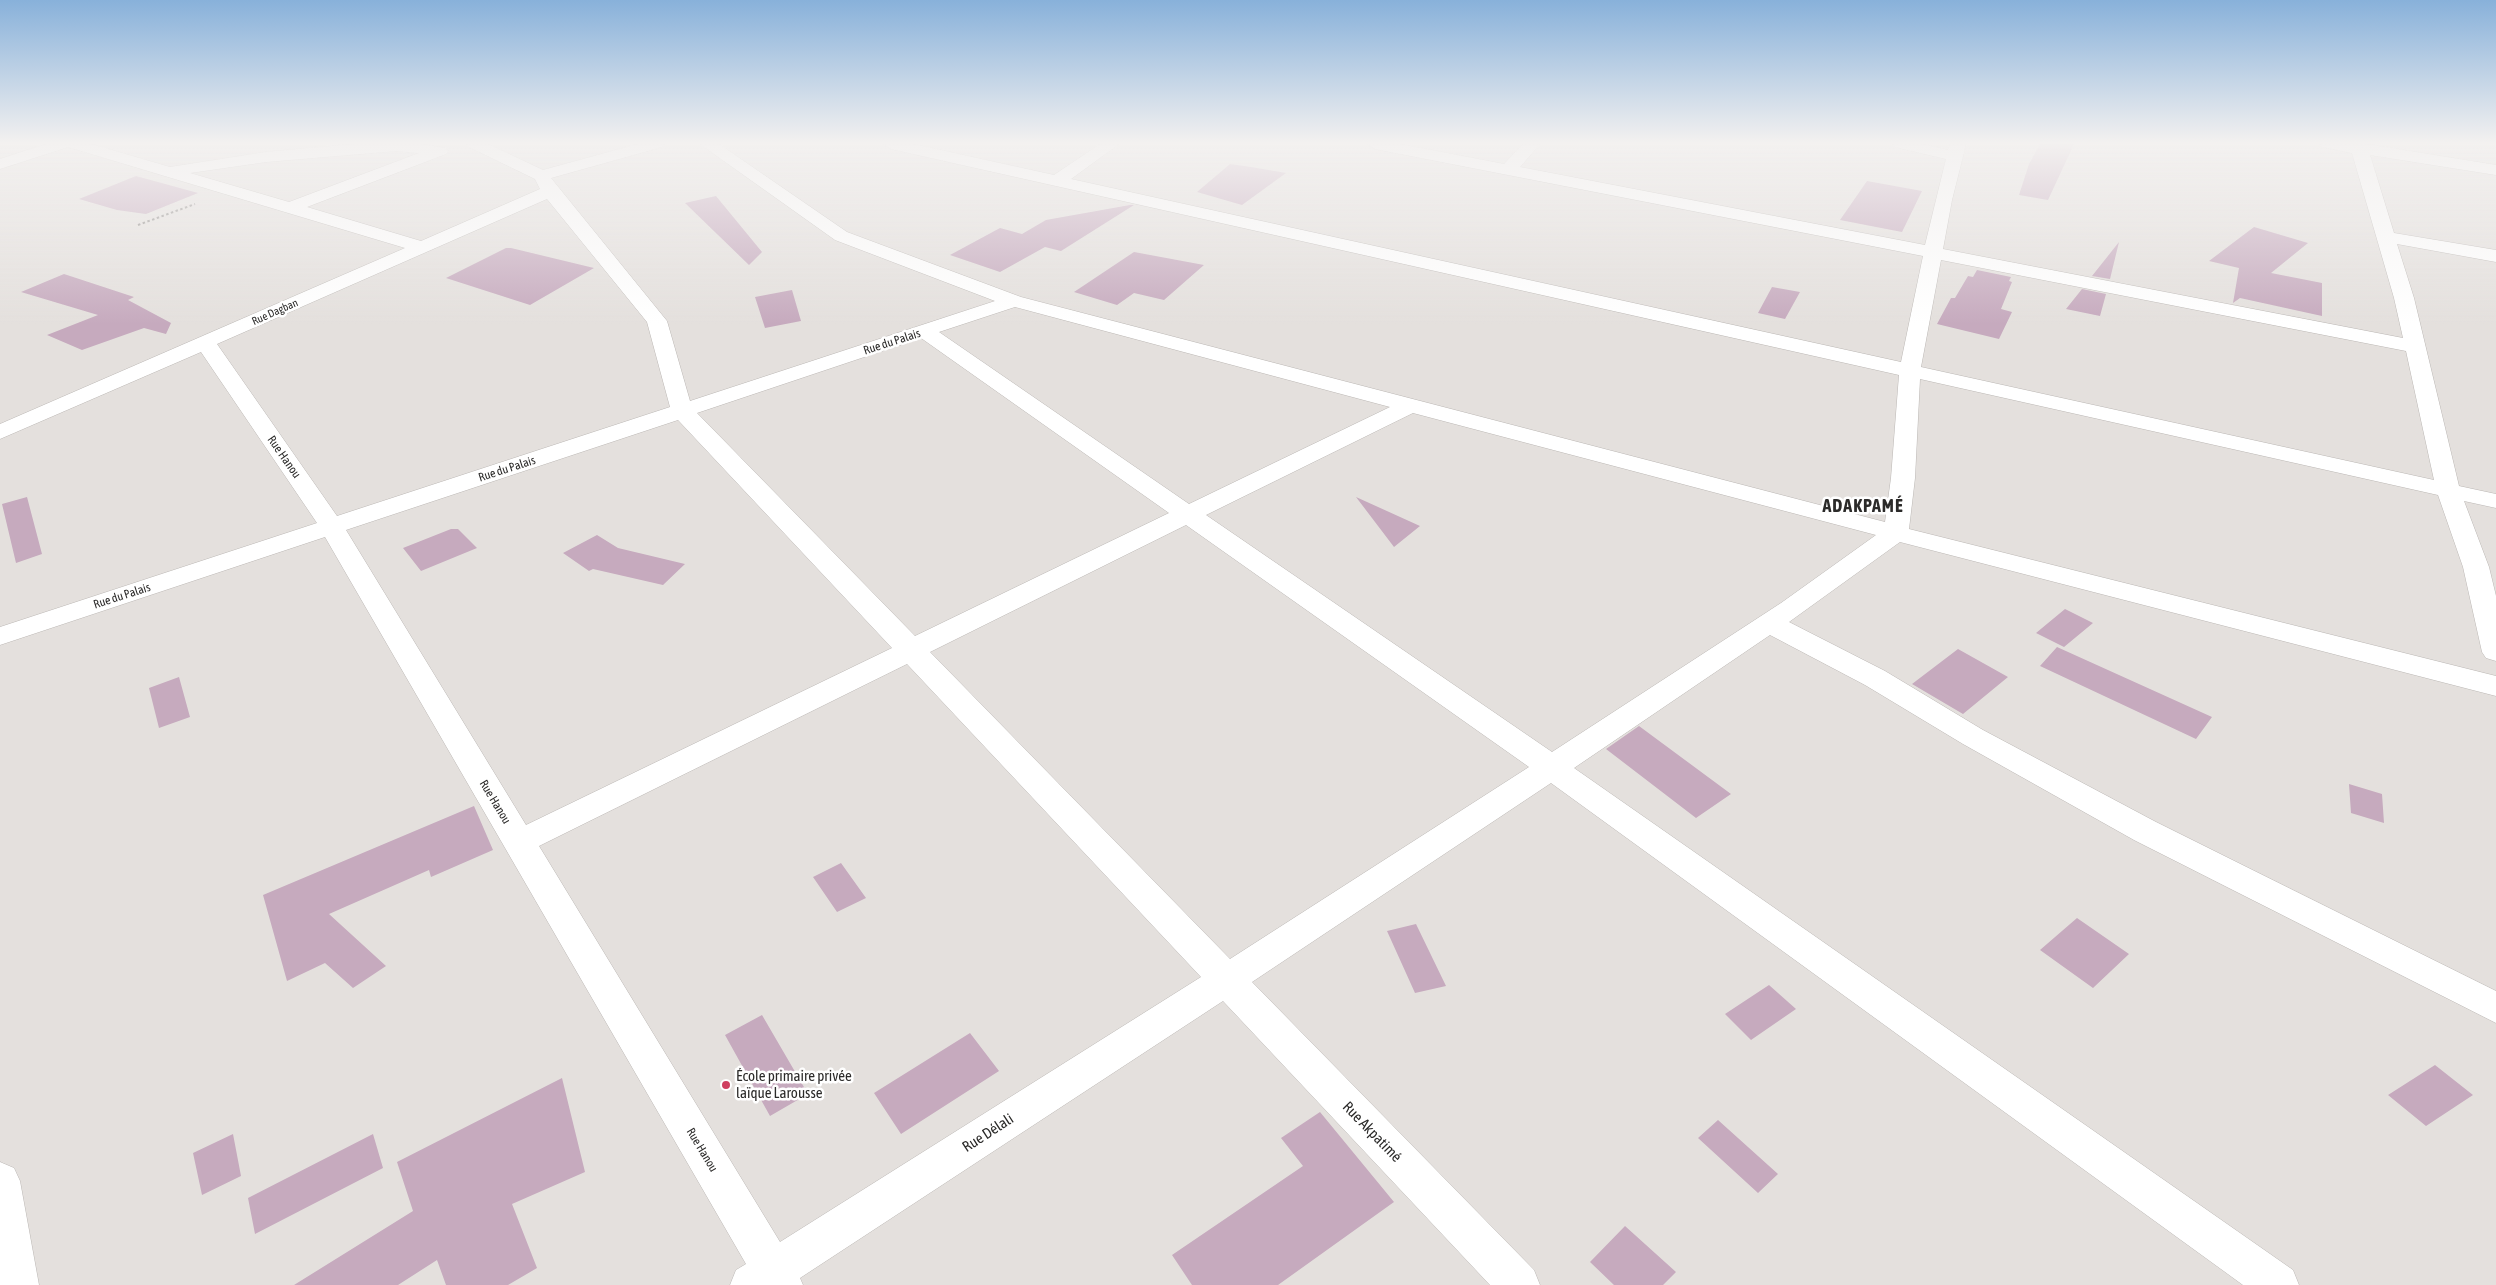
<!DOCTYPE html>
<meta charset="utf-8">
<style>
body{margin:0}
canvas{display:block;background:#e4e0dd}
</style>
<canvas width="2496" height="1285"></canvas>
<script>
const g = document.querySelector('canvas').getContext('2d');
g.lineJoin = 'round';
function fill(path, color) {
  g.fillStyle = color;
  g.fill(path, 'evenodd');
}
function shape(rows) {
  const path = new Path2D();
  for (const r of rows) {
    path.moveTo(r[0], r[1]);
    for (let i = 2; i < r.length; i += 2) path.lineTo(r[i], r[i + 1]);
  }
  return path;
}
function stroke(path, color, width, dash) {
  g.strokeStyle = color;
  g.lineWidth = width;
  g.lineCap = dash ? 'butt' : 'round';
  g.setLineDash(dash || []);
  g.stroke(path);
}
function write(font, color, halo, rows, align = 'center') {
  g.font = font + ' "Asap Condensed",sans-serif';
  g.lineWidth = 5;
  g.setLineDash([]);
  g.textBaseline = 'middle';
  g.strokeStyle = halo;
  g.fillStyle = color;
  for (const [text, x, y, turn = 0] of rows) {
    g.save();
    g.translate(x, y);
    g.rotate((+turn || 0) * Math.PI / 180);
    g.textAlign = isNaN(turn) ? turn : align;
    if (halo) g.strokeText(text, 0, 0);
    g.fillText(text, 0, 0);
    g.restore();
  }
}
fill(shape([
 [2040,144,2074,144,2048,200,2019,195,2029,164],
 [1230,164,1251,167,1286,173,1242,205,1197,192],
 [136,176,198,193,146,214,117,210,79,199],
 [1867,181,1922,191,1902,232,1840,220],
 [716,196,762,252,749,265,685,203],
 [1130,205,1134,205,1061,251,1045,247,1000,272,950,255,1000,228,1022,234,1046,220],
 [2254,227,2308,243,2271,273,2322,283,2322,316,2240,298,2233,303,2239,268,2209,261],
 [2119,242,2110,279,2092,276],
 [506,248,511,248,594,268,530,305,446,278],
 [1134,252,1204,265,1164,300,1134,293,1117,305,1074,292],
 [1977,270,2011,277,2009,281,2012,282,2001,309,2012,312,1999,339,1937,324,1951,298,1955,298,1968,276,1973,277],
 [64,274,134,297,128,300,171,323,166,334,144,328,82,350,47,335,98,315,21,292],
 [1772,287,1800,292,1785,319,1758,313],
 [2082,289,2106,294,2100,316,2066,309],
 [792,290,801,321,765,328,755,297],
 [27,497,42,554,16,563,2,504],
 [1356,497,1420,526,1394,547],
 [451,529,458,529,477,548,421,571,403,548],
 [597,535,618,548,685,564,663,585,593,569,589,571,563,553],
 [2065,609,2093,623,2064,647,2036,633],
 [2057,647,2212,717,2196,739,2040,666],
 [1958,649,2008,677,1963,714,1912,684],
 [179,677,190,717,159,728,149,688],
 [1639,726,1731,794,1696,818,1606,749],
 [2349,784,2382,794,2384,823,2351,813],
 [474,806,493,850,431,877,429,870,329,914,386,966,353,988,325,963,287,981,263,895],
 [841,863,866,898,837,912,813,877],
 [2077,918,2129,954,2093,988,2040,950],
 [1416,924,1446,986,1415,993,1387,931],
 [1769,985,1796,1009,1751,1040,1725,1014],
 [762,1015,808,1094,770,1116,725,1035],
 [970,1033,999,1071,901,1134,874,1093],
 [2435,1065,2473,1095,2426,1126,2388,1095],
 [562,1078,585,1172,512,1204,537,1268,508,1285,446,1285,437,1260,398,1285,294,1285,413,1211,397,1162],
 [1320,1112,1394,1202,1278,1285,1192,1285,1172,1255,1303,1166,1281,1138],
 [1718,1120,1778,1174,1758,1193,1698,1138],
 [233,1134,241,1176,202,1195,193,1153],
 [373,1134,383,1168,255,1234,248,1198],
 [1625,1226,1676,1272,1663,1285,1614,1285,1590,1262]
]), '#c6aabe');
const minor = shape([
 [46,144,91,144,170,167,266,152,353,144,421,144,446,148,448,151,446,154,307,207,421,241,540,189,535,179,469,147,467,144,488,144,543,170,638,144,664,144,662,147,551,178,667,321,690,401,995,301,835,240,700,144,719,144,847,232,1021,297,1885,522,1891,478,1899,375,891,149,883,144,913,144,1054,175,1100,144,1119,144,1071,179,1901,362,1923,256,1375,149,1367,144,1400,144,1504,164,1523,144,1540,144,1520,167,1925,245,1946,159,1895,147,1893,144,1923,144,1948,150,1950,144,1966,144,1952,200,1943,249,2403,338,2394,298,2352,153,2322,147,2320,144,2366,144,2496,165,2496,175,2370,155,2394,233,2496,250,2496,262,2397,244,2414,298,2459,486,2496,494,2496,508,2464,501,2489,567,2496,596,2496,661,2486,658,2482,652,2463,567,2438,495,1920,379,1915,478,1909,529,2496,676,2496,696,1900,542,1789,622,1885,671,1983,730,2156,822,2496,991,2496,1023,2134,840,1963,744,1865,685,1770,635,1574,768,2293,1270,2299,1285,2243,1285,1551,783,1252,982,1534,1270,1540,1285,1490,1285,1223,1001,800,1278,803,1285,730,1285,736,1270,746,1264,325,537,0,645,0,627,317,523,201,352,0,439,0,424,405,248,68,147,0,169,0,159,46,144],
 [396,151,419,153,289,202,190,173,266,162,396,151],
 [547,199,647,322,670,407,337,516,217,344,547,199],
 [1941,260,2406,351,2434,480,1921,367,1941,260],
 [1015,307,1390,407,1189,504,939,332,1015,307],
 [921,338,1169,513,915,636,697,413,921,338],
 [1413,413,1876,535,1781,603,1552,752,1206,515,1413,413],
 [678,420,892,648,526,825,346,530,678,420],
 [1186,525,1529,767,1230,959,930,652,1186,525],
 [907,664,1201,977,780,1242,539,846,907,664],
 [0,1162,14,1168,20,1181,39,1285,0,1285,0,1162]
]);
stroke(minor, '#bbb7b4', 1);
stroke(shape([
 [138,225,195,204]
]), '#8c8987', 2, [2.5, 2.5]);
fill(minor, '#fff');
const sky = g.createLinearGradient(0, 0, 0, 324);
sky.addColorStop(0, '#88b1da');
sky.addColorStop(0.44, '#f3f1f0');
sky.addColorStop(1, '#f3f1f000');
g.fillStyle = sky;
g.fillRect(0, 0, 2496, 324);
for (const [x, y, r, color] of [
 [726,1085,5,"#cf3f60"]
]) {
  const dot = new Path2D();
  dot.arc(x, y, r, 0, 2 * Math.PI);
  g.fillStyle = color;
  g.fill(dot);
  stroke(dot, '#fff', 2);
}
write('11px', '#2b2a29', '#fff', [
 ["Rue Dagban",275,312,-24]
]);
write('12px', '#2b2a29', '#fff', [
 ["Rue du Palais",892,342,-18],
 ["Rue Hanou",284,457,55],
 ["Rue du Palais",507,469,-18],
 ["Rue du Palais",122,596,-18],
 ["Rue Hanou",495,802,59],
 ["Rue Hanou",702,1150,59]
]);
write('15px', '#2b2a29', '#fff', [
 ["École primaire privée",736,1076],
 ["laïque Larousse",736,1093]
], 'left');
write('15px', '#2b2a29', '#fff', [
 ["Rue Akpatimé",1372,1132,46],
 ["Rue Délali",988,1133,-33]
]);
g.letterSpacing = '1px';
write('bold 18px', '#2b2a29', '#fff', [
 ["ADAKPAMÉ",1863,506]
]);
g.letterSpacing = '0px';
</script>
